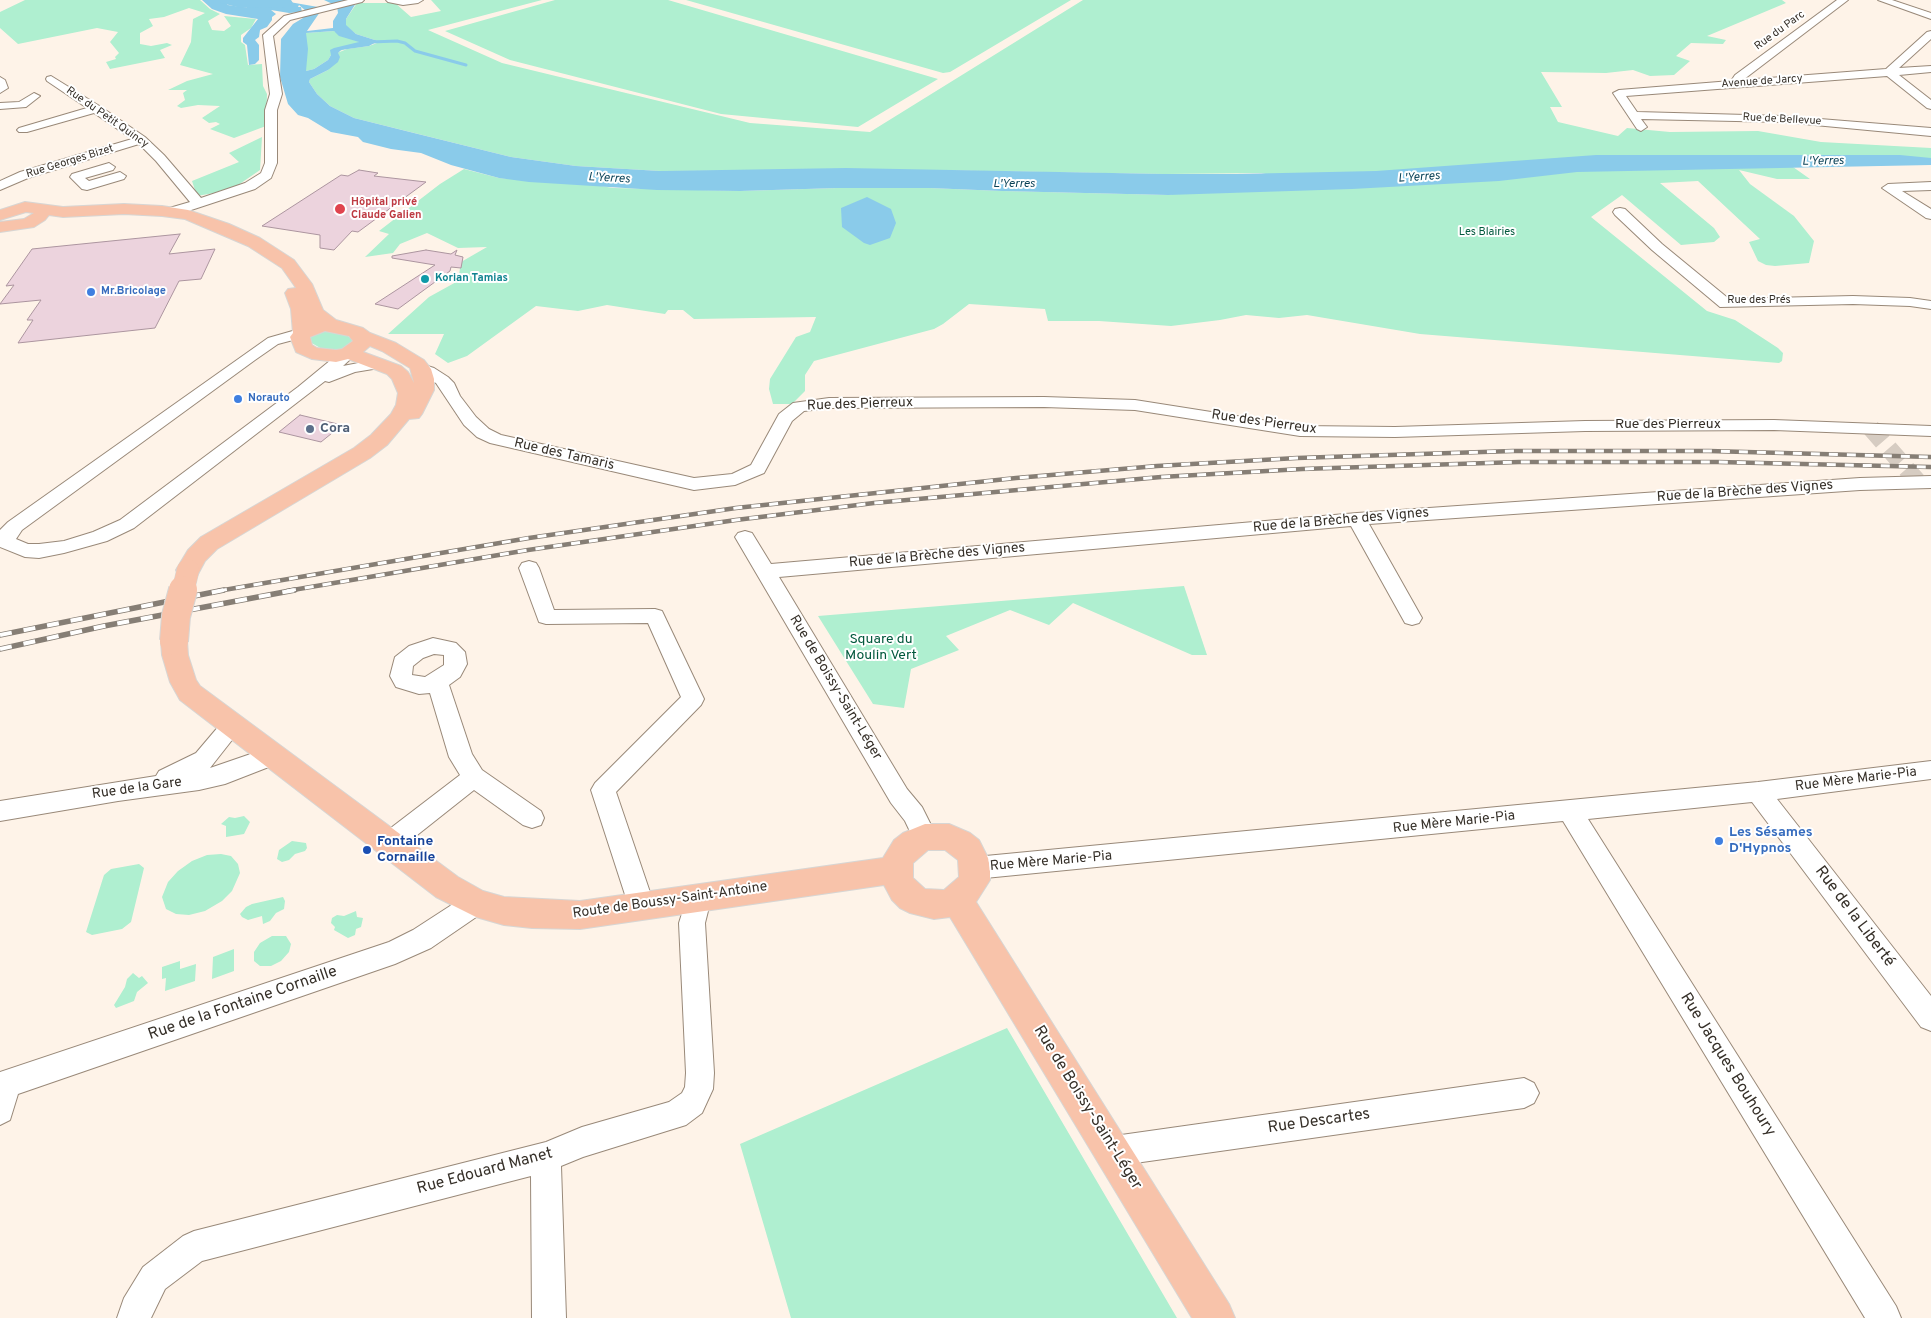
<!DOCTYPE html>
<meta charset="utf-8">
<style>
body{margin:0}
canvas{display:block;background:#fef3e8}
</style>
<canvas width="1931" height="1318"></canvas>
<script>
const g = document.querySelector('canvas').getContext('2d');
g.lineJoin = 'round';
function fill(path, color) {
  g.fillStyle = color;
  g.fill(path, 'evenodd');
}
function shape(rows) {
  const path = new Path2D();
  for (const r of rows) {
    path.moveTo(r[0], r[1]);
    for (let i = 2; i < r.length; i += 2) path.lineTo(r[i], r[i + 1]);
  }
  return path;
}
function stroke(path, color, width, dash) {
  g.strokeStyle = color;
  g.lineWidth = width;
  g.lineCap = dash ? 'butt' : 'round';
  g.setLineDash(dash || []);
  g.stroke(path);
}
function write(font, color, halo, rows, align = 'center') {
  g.font = font + ' Overpass,sans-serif';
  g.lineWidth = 4;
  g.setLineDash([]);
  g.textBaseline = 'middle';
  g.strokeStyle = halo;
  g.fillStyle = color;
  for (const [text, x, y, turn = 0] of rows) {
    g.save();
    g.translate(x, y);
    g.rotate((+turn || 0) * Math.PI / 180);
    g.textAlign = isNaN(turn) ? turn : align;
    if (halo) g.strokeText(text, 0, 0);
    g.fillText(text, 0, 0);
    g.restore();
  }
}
fill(shape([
 [25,0,200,0,210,9,220,14,208,21,212,30,224,31,231,26,224,16,256,19,251,28,241,35,241,42,245,45,248,65,262,64,263,86,267,94,266,126,234,138,210,129,220,124,216,122,209,123,202,118,220,106,198,105,181,108,177,106,185,100,183,93,187,90,168,90,187,81,213,74,180,65,191,42,193,19,205,13,189,8,164,17,149,19,153,26,140,33,140,44,151,46,167,43,172,45,160,50,165,58,110,69,106,62,116,59,115,57,119,53,110,42,118,32,97,28,18,44,0,28,0,12],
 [431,0,542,0,428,30,502,63,750,123,870,132,1083,0,1782,0,1786,3,1707,36,1726,40,1723,44,1691,43,1676,56,1690,61,1674,75,1650,76,1633,70,1606,73,1541,72,1562,107,1550,107,1558,122,1618,136,1627,128,1670,132,1758,131,1821,142,1931,148,1931,162,1793,167,1810,179,1777,179,1739,170,1750,184,1794,216,1814,241,1809,263,1775,266,1766,265,1758,261,1749,242,1760,239,1698,181,1660,183,1714,228,1720,237,1714,242,1681,245,1622,195,1591,217,1707,311,1735,320,1778,348,1783,353,1782,361,1779,363,1420,334,1307,315,1279,318,1246,315,1220,320,1171,326,1099,321,1048,321,1045,309,969,304,943,324,934,329,814,361,805,375,805,391,792,404,773,404,769,389,770,379,796,337,810,332,816,317,694,319,683,310,668,310,665,314,607,305,578,311,536,306,467,356,448,363,435,354,444,334,388,334,429,297,458,281,461,262,487,247,458,248,427,233,400,244,393,253,365,257,389,234,379,231,440,184,464,169,499,178,595,185,613,188,740,191,838,188,929,188,1002,191,1168,195,1266,173,1165,174,925,170,660,171,576,166,511,157,354,118,330,106,317,94,309,82,310,79,328,70,337,53,347,49,369,46,377,43,378,41,356,34,345,25,346,19,357,3,395,3,411,17,441,11],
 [555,0,668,0,938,79,858,127,721,114,510,60,445,31],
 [686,0,1071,0,950,72,943,73],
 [334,31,360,42,331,55,328,60,314,69,306,71,306,33],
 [262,137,260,170,231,190,197,196,192,181,239,162,229,153],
 [316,330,344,333,353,340,350,345,343,349,322,349,310,342,308,337],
 [1184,586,1207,655,1192,655,1073,603,1049,625,1010,610,946,636,959,650,911,669,904,708,873,704,818,616],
 [244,816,250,822,244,834,226,837,226,826,221,824,229,817,235,818],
 [292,841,306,843,307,848,305,851,295,854,289,860,282,862,277,859,279,850],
 [221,854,231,856,238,864,240,873,232,891,222,901,205,911,189,915,176,914,166,909,162,897,168,882,178,871,192,861,207,855],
 [139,864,144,868,131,922,122,929,92,935,86,932,104,875,111,869],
 [283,897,285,901,284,909,276,913,270,921,263,924,262,916,248,920,242,917,240,914,246,907,252,904],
 [356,911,357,917,363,918,361,927,356,929,355,935,348,938,334,930,335,927,331,923,332,918,337,915,344,916],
 [272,936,286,936,291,944,289,952,281,961,271,966,260,966,254,961,254,952,260,943],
 [234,949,234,971,212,979,213,957],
 [180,961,180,969,196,964,195,981,165,991,166,978,162,979,162,967],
 [133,973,139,978,142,976,148,983,137,992,134,1001,116,1008,114,1005,125,987,127,979],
 [1007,1028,1177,1318,791,1318,740,1144]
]), '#afefd0');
fill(shape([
 [202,0,222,0,228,5,247,8,247,5,230,0,278,0,318,7,320,12,307,31,333,28,333,21,338,13,337,6,324,0,358,0,346,19,346,25,356,34,378,41,369,46,341,50,338,53,340,57,338,62,328,70,310,79,309,82,317,94,330,106,354,118,414,133,511,157,576,166,660,171,846,168,1165,174,1236,174,1376,171,1596,155,1900,155,1931,158,1931,165,1577,172,1499,181,1352,189,1168,195,1002,191,929,188,838,188,740,191,657,190,529,182,499,178,451,165,421,153,391,149,363,142,358,137,331,132,308,118,298,115,288,104,280,77,281,39,293,24,303,18,306,11,299,5,298,7,301,7,302,12,289,13,271,10,276,14,272,17,272,20,267,27,260,30,259,37,255,40,259,45,259,60,255,64,249,65,247,45,243,42,243,38,258,19,226,14,212,9],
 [334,31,339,36,359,42,334,48,330,50,331,55,328,60,314,69,306,71,308,49,306,33],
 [867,197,891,209,896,223,890,238,870,245,864,243,842,227,841,208]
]), '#8acbea');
stroke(shape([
 [371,42,397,41,405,43,415,51,466,65]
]), '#8acbea', 3);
fill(shape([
 [219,0,291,0,293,3,291,6,286,7,241,8,221,3,219,0]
]), '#8acbea');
const building = shape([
 [359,170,378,173,374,176,426,182,358,232,352,231,334,250,320,248,320,235,262,226,341,175,348,176,359,170],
 [180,234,169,254,215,249,201,279,179,281,155,328,18,343,33,320,27,320,41,300,0,304,14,285,6,286,32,249,180,234],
 [426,250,451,254,457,250,455,255,463,257,461,268,451,267,450,271,398,309,375,304,435,265,392,258,392,256,426,250],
 [300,415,342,425,321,442,279,432,300,415]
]);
fill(building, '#ecd3dd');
stroke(building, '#ac959f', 1);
stroke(shape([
 [1871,428,1917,481]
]), '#d6ccc2', 18, [18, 9]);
const minor = shape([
 [348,0,364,0,362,2,290,20,273,36,282,94,277,110,277,163,271,178,255,189,176,215,166,215,164,212,166,209,190,202,156,161,139,144,28,178,0,190,0,181,20,172,132,139,94,113,27,132,19,132,17,130,19,128,87,108,47,81,46,79,47,77,51,76,101,107,145,137,164,155,201,198,245,183,261,173,265,163,265,110,270,94,263,35,284,16,348,0],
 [386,0,423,0,418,3,403,5,388,2,386,0],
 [1837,0,1848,0,1743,80,1886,69,1927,32,1931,31,1931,39,1899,68,1931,66,1931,72,1899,75,1931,100,1931,109,1927,108,1887,76,1626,96,1637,112,1783,116,1931,128,1931,136,1783,122,1641,119,1647,127,1641,131,1637,129,1613,93,1619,90,1731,81,1735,75,1837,0],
 [1878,0,1892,0,1931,13,1931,19,1878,0],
 [0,77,5,80,8,88,0,93,0,77],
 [34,93,40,96,26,107,0,109,0,103,19,102,34,93],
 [109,163,115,167,113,170,85,178,89,181,120,172,126,176,124,179,87,190,82,189,70,177,72,174,109,163],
 [1931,182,1931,190,1902,191,1931,209,1931,219,1926,218,1882,188,1888,184,1931,182],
 [1620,208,1625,209,1662,244,1729,299,1853,296,1910,298,1931,301,1931,309,1910,306,1853,304,1720,307,1652,250,1615,215,1613,212,1615,209,1620,208],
 [303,328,308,330,311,333,308,336,278,344,255,360,22,530,16,539,28,544,39,544,64,541,93,532,120,520,298,387,343,350,355,350,357,353,343,366,379,359,385,361,387,364,385,367,355,372,329,382,325,381,134,528,107,541,64,553,39,558,25,557,0,547,0,530,8,522,268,338,303,328],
 [421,364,434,368,448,377,454,383,460,396,476,417,489,429,501,435,694,478,732,474,751,465,779,414,793,403,829,398,1044,397,1135,400,1300,426,1395,427,1585,421,1774,420,1931,426,1931,436,1774,430,1585,431,1395,437,1300,436,1135,410,1044,407,829,408,804,411,792,421,764,473,735,485,694,490,490,443,477,437,464,425,436,383,415,372,413,369,415,366,421,364],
 [1931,476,1931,488,1860,490,1369,524,1422,618,1419,623,1412,625,1405,623,1351,526,779,577,907,789,922,807,937,837,934,844,925,847,916,844,905,821,891,803,735,537,738,533,745,531,752,533,771,564,1357,513,1860,478,1931,476],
 [529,561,536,563,539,568,554,610,655,609,662,611,704,699,701,705,616,792,655,907,651,915,642,919,633,915,629,907,591,790,595,783,681,697,648,623,546,624,539,622,519,568,522,563,529,561],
 [433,638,456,643,465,652,467,664,460,677,449,685,472,754,482,770,541,811,544,818,541,825,532,828,523,825,474,790,397,851,388,855,379,851,376,844,379,837,460,775,449,757,430,693,419,694,396,687,390,676,395,657,409,646,433,638],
 [434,654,444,655,444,665,425,677,412,675,413,666,423,658,434,654],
 [232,717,240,720,243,726,210,768,271,747,279,749,282,756,279,763,225,784,199,790,118,801,0,821,0,801,156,776,159,771,196,753,224,720,232,717],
 [1931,761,1931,779,1777,799,1931,996,1931,1031,1921,1027,1752,802,1588,819,1896,1306,1901,1318,1865,1318,1563,821,975,879,966,876,963,868,966,860,975,857,1758,782,1931,761],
 [698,888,707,891,711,899,705,923,714,1073,713,1089,702,1113,686,1125,583,1157,561,1166,566,1318,532,1318,531,1176,202,1261,165,1289,151,1318,117,1318,124,1298,143,1267,183,1236,194,1231,546,1142,582,1127,669,1102,682,1093,685,1087,686,1073,679,923,689,891,698,888],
 [476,892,485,895,489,903,485,911,431,948,395,964,18,1094,10,1120,0,1125,0,1072,389,942,413,930,467,895,476,892],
 [1524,1078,1534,1083,1539,1093,1534,1103,1524,1108,1114,1166,1103,1162,1099,1151,1103,1140,1114,1136,1524,1078]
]);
const major = shape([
 [25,202,63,207,124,204,162,206,188,210,229,224,260,238,294,260,312,284,323,310,336,320,363,328,370,333,396,343,424,360,431,369,434,379,434,390,422,414,419,418,409,419,387,445,370,458,217,549,205,561,197,576,188,578,179,576,176,570,188,550,201,537,354,448,371,435,391,414,396,405,398,393,392,379,387,374,348,359,336,362,312,359,296,352,290,337,293,333,291,309,285,293,288,289,296,288,294,285,282,268,248,246,185,219,162,216,124,214,63,217,49,215,45,220,34,227,0,232,0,222,24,219,34,213,26,212,0,220,0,210,25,202],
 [325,331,349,336,353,341,342,349,336,350,317,348,312,345,310,337,325,331],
 [370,346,382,351,410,368,414,383,408,372,401,366,363,352,370,346],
 [174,632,183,634,187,641,188,655,196,680,200,686,458,877,483,891,504,897,580,901,883,858,894,840,903,833,925,824,949,824,970,833,979,840,988,858,990,868,990,880,976,902,1229,1304,1235,1318,1192,1318,950,917,934,919,910,913,900,908,892,900,884,885,580,929,532,928,504,925,476,917,436,897,180,700,170,682,162,655,161,641,165,634,174,632],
 [928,850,945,850,958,860,959,877,944,890,925,889,913,878,913,863,928,850]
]);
stroke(minor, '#998979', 2);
stroke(major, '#d7d6d4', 2);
fill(minor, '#fff');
fill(major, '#f8c3aa');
const railFar1 = shape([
 [218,591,529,538,736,508,1016,478,1157,466,1297,458,1513,451,1709,451,1931,457],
 [287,591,528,550,736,520,874,503,1161,477,1302,469,1519,462,1718,462,1931,467]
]);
const rail = shape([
 [0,635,224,590],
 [0,649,104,626,295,590]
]);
stroke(railFar1, '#867e75', 4.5);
stroke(rail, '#867e75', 5.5);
stroke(railFar1, '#fff', 3, [9]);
stroke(rail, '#fff', 4, [12]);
const majorBridgeFar1 = shape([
 [183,591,188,570]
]);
const majorBridge = shape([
 [174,641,176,616,183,590]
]);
stroke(majorBridgeFar1, '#d7d6d4', 23, []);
stroke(majorBridge, '#d7d6d4', 30, []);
stroke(majorBridgeFar1, '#f8c3aa', 22);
stroke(majorBridge, '#f8c3aa', 28);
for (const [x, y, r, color] of [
 [340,209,6,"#e0444e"],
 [425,279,5,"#0f9aa8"],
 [91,292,5,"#3f7fe0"],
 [238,399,5,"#3f7fe0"],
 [310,429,5,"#5c6f8a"],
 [1719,841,5,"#3f7fe0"],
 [367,850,5,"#1a4fb4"]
]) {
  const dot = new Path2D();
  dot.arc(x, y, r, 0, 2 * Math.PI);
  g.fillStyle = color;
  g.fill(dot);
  stroke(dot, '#fff', 2);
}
write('11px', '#363029', '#fff', [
 ["Rue du Parc",1780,31,-36],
 ["Avenue de Jarcy",1762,82,-4],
 ["Rue du Petit Quincy",107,118,35],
 ["Rue de Bellevue",1782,120,3],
 ["Rue Georges Bizet",70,162,-17],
 ["Rue des Prés",1759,301]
]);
write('bold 11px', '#be3a42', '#fff', [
 ["Hôpital privé",351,203],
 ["Claude Galien",351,216]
], 'left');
write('11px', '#01583c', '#fff', [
 ["Les Blairies",1487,233]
]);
write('bold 11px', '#0d838f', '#fff', [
 ["Korian Tamias",435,279]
], 'left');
write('bold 11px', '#366cbe', '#fff', [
 ["Mr.Bricolage",101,292],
 ["Norauto",248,399]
], 'left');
write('italic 12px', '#0a4257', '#fff', [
 ["L'Yerres",1823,162,-1],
 ["L'Yerres",1419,178,-4],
 ["L'Yerres",609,179,3],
 ["L'Yerres",1014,185]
]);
write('14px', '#363029', '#fff', [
 ["Rue des Pierreux",860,405,-2],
 ["Rue des Pierreux",1264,423,8],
 ["Rue des Pierreux",1668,425],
 ["Rue des Tamaris",564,455,13],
 ["Rue de la Brèche des Vignes",1745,492,-4],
 ["Rue de la Brèche des Vignes",1341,521,-5],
 ["Rue de la Brèche des Vignes",937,556,-5],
 ["Rue de Boissy-Saint-Léger",835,688,59],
 ["Rue Mère Marie-Pia",1856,780,-7],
 ["Rue de la Gare",137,789,-8],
 ["Rue Mère Marie-Pia",1454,823,-6],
 ["Rue Mère Marie-Pia",1051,862,-5],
 ["Route de Boussy-Saint-Antoine",670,901,-8]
]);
write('bold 14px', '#4e5e75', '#fff', [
 ["Cora",320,429]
], 'left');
write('14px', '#01583c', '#fff', [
 ["Square du",881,640],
 ["Moulin Vert",881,656]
]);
write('bold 14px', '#366cbe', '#fff', [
 ["Les Sésames",1729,833],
 ["D'Hypnos",1729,849]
], 'left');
write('bold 14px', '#164399', '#fff', [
 ["Fontaine",377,842],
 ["Cornaille",377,858]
], 'left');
write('16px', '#363029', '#fff', [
 ["Rue de la Liberté",1854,917,53],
 ["Rue de la Fontaine Cornaille",243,1004,-19],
 ["Rue Jacques Bouhoury",1727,1065,58],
 ["Rue de Boissy-Saint-Léger",1087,1108,58],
 ["Rue Descartes",1319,1122,-8],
 ["Rue Edouard Manet",485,1172,-15]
]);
</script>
